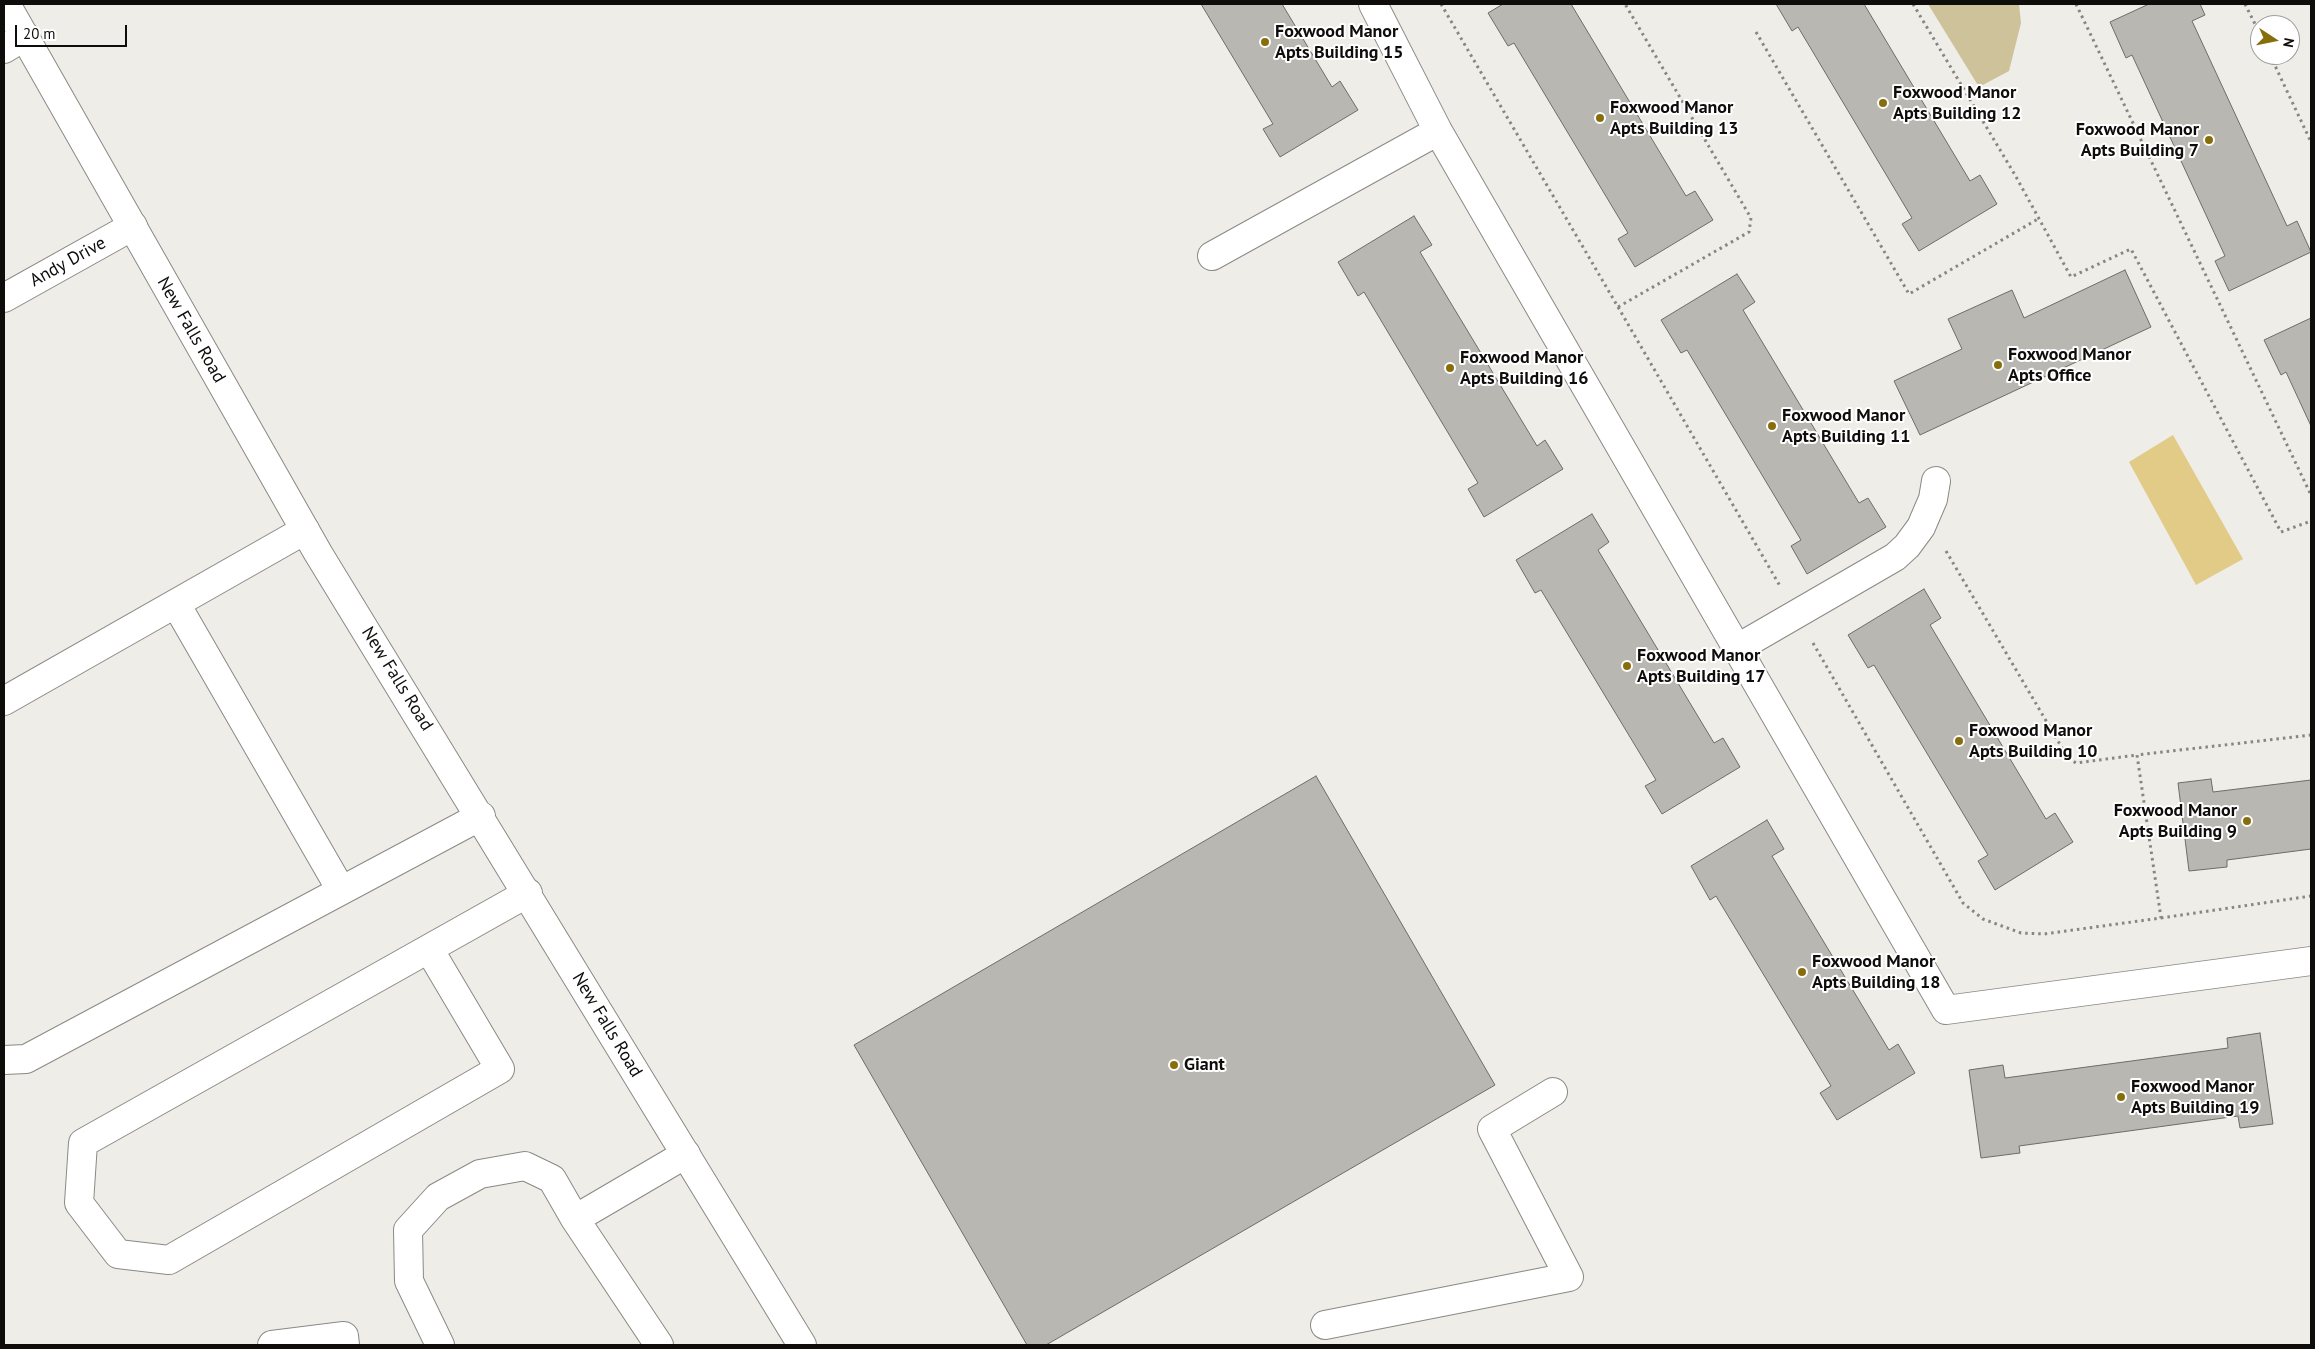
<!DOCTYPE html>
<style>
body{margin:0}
#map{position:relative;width:2315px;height:1349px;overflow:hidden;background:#eeede8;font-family:"PT Sans",sans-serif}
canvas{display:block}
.frame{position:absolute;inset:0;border:5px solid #0e0d0c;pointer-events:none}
.north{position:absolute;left:2250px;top:15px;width:50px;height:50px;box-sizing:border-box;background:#fff;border:1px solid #9f9e9e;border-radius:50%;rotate:101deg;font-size:14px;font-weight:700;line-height:20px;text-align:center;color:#0e0d0c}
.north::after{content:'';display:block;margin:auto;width:18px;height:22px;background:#876e0d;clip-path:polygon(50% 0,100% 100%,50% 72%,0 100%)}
.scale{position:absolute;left:15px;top:25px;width:112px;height:22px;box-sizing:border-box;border:2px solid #0e0d0c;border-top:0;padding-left:6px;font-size:15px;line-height:18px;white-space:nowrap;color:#0e0d0c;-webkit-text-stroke:4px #fff;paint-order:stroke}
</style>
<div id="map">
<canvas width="2315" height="1349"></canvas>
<div class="frame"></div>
<div class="north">N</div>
<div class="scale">20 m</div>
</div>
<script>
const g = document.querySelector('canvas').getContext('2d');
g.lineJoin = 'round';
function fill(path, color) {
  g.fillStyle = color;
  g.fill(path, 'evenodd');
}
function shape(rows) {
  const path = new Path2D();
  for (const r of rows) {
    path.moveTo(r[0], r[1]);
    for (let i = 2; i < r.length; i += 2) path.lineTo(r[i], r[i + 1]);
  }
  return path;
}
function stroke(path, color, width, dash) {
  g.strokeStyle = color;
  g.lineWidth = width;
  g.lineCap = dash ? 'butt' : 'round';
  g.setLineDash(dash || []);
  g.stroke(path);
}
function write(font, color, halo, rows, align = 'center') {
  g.font = font + ' "PT Sans",sans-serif';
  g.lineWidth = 4;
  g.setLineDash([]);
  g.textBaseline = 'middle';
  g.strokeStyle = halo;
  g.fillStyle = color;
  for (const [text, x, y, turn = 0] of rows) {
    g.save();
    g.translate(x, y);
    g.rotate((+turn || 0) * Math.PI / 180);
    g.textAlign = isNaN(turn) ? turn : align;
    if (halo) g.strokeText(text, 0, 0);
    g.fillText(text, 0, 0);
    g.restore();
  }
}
fill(shape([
 [1928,4,2019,4,2021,23,2009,71,1979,87]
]), '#cec29a');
fill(shape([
 [2173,435,2243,559,2196,585,2129,462]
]), '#e1cb87');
const building = shape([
 [1201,4,1282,4,1332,87,1340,81,1358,110,1280,157,1263,129,1273,124,1201,4],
 [1503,4,1571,4,1686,196,1695,191,1713,220,1635,267,1618,239,1628,233,1514,43,1508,46,1488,13,1503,4],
 [1776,4,1864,4,1970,181,1980,175,1997,204,1919,251,1902,224,1912,218,1798,27,1792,31,1776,4],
 [2149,4,2200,4,2205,15,2192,21,2287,226,2297,221,2311,252,2229,291,2215,261,2225,256,2132,55,2126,58,2110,22,2149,4],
 [1414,216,1432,245,1420,252,1537,446,1545,440,1563,469,1484,517,1468,489,1478,483,1364,292,1358,296,1338,262,1414,216],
 [2125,270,2151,327,1920,435,1894,381,1962,349,1948,319,2012,290,2024,318,2125,270],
 [1737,274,1755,302,1743,310,1859,503,1868,498,1886,527,1807,574,1791,546,1801,540,1687,350,1681,353,1661,320,1737,274],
 [2311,318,2311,426,2286,372,2281,375,2264,340,2311,318],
 [1592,514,1609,542,1598,550,1714,743,1723,738,1740,767,1662,814,1645,786,1656,780,1541,590,1535,593,1516,560,1592,514],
 [1924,589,1941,618,1930,625,2046,819,2055,813,2073,842,1995,890,1978,861,1988,855,1874,665,1868,668,1848,635,1924,589],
 [1316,776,1495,1085,1046,1345,1027,1345,854,1045,1316,776],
 [2211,779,2213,792,2311,780,2311,849,2227,860,2227,867,2189,871,2178,783,2211,779],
 [1767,820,1784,849,1772,856,1889,1050,1898,1044,1915,1073,1837,1120,1820,1093,1831,1086,1716,896,1710,900,1691,866,1767,820],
 [2260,1033,2273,1124,2240,1128,2238,1116,2019,1146,2020,1153,1981,1158,1969,1070,2003,1065,2005,1078,2228,1048,2227,1038,2260,1033]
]);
fill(building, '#b8b7b2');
stroke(building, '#6d6c67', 1);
const minor = shape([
 [1373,4,1438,131,1946,1010,2311,961],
 [4,49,25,36],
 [1212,256,1438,131],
 [4,298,133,226],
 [176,604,341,890],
 [1736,649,1895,557,1907,546,1921,527,1933,499,1936,481],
 [4,701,305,530],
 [429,949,500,1069,169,1260,118,1254,79,1203,83,1143,528,893],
 [4,1060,26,1059,481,816],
 [1325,1325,1569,1277,1492,1129,1553,1092],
 [272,1345,344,1336,345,1345],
 [440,1345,409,1281,408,1230,438,1197,480,1174,525,1166,552,1179,575,1219],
 [659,1345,575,1219,686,1154]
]);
const major = shape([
 [6,4,318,553,802,1345]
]);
stroke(minor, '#8b8985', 30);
stroke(major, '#8b8985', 30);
stroke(shape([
 [1441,4,1618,307,1749,232,1751,218,1625,4],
 [1913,4,2015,175,2071,277,2131,249,2281,532,2311,521],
 [2076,4,2311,495],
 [2245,4,2260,34],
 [1756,32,1909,294,2038,219],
 [2270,55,2311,142],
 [1618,307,1780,586],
 [1946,551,2068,758,2076,763,2137,755],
 [1813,643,1963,903,1983,919,2021,933,2044,934,2161,918,2137,755,2311,735],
 [2161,918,2311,896]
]), '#878683', 3, [2.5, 4]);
stroke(minor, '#fff', 28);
stroke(major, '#fff', 28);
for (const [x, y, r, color] of [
 [1265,42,5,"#876e0d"],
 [1883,103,5,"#876e0d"],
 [1600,118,5,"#876e0d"],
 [2209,140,5,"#876e0d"],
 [1998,365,5,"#876e0d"],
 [1450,368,5,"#876e0d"],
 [1772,426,5,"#876e0d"],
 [1627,666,5,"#876e0d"],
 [1959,741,5,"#876e0d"],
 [2247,821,5,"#876e0d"],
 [1802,972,5,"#876e0d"],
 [1174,1065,5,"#876e0d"],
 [2121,1097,5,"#876e0d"]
]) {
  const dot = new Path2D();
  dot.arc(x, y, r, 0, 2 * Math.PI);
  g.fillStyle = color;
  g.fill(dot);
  stroke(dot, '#fff', 2);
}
write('bold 18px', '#0e0d0c', '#fff', [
 ["Foxwood Manor",1275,32],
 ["Apts Building 15",1275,53],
 ["Foxwood Manor",1893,93],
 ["Apts Building 12",1893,114],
 ["Foxwood Manor",1610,108],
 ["Apts Building 13",1610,129],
 ["Foxwood Manor",2199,130,"right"],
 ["Apts Building 7",2199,151,"right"],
 ["Foxwood Manor",2008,355],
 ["Apts Office",2008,376],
 ["Foxwood Manor",1460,358],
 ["Apts Building 16",1460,379],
 ["Foxwood Manor",1782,416],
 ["Apts Building 11",1782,437],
 ["Foxwood Manor",1637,656],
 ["Apts Building 17",1637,677],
 ["Foxwood Manor",1969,731],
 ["Apts Building 10",1969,752],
 ["Foxwood Manor",2237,811,"right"],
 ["Apts Building 9",2237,832,"right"],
 ["Foxwood Manor",1812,962],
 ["Apts Building 18",1812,983],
 ["Giant",1184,1065],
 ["Foxwood Manor",2131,1087],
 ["Apts Building 19",2131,1108]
], 'left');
write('18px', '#0e0d0c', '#fff', [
 ["Andy Drive",68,262,-29],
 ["New Falls Road",191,330,60],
 ["New Falls Road",397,679,58],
 ["New Falls Road",607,1025,59]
]);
</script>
